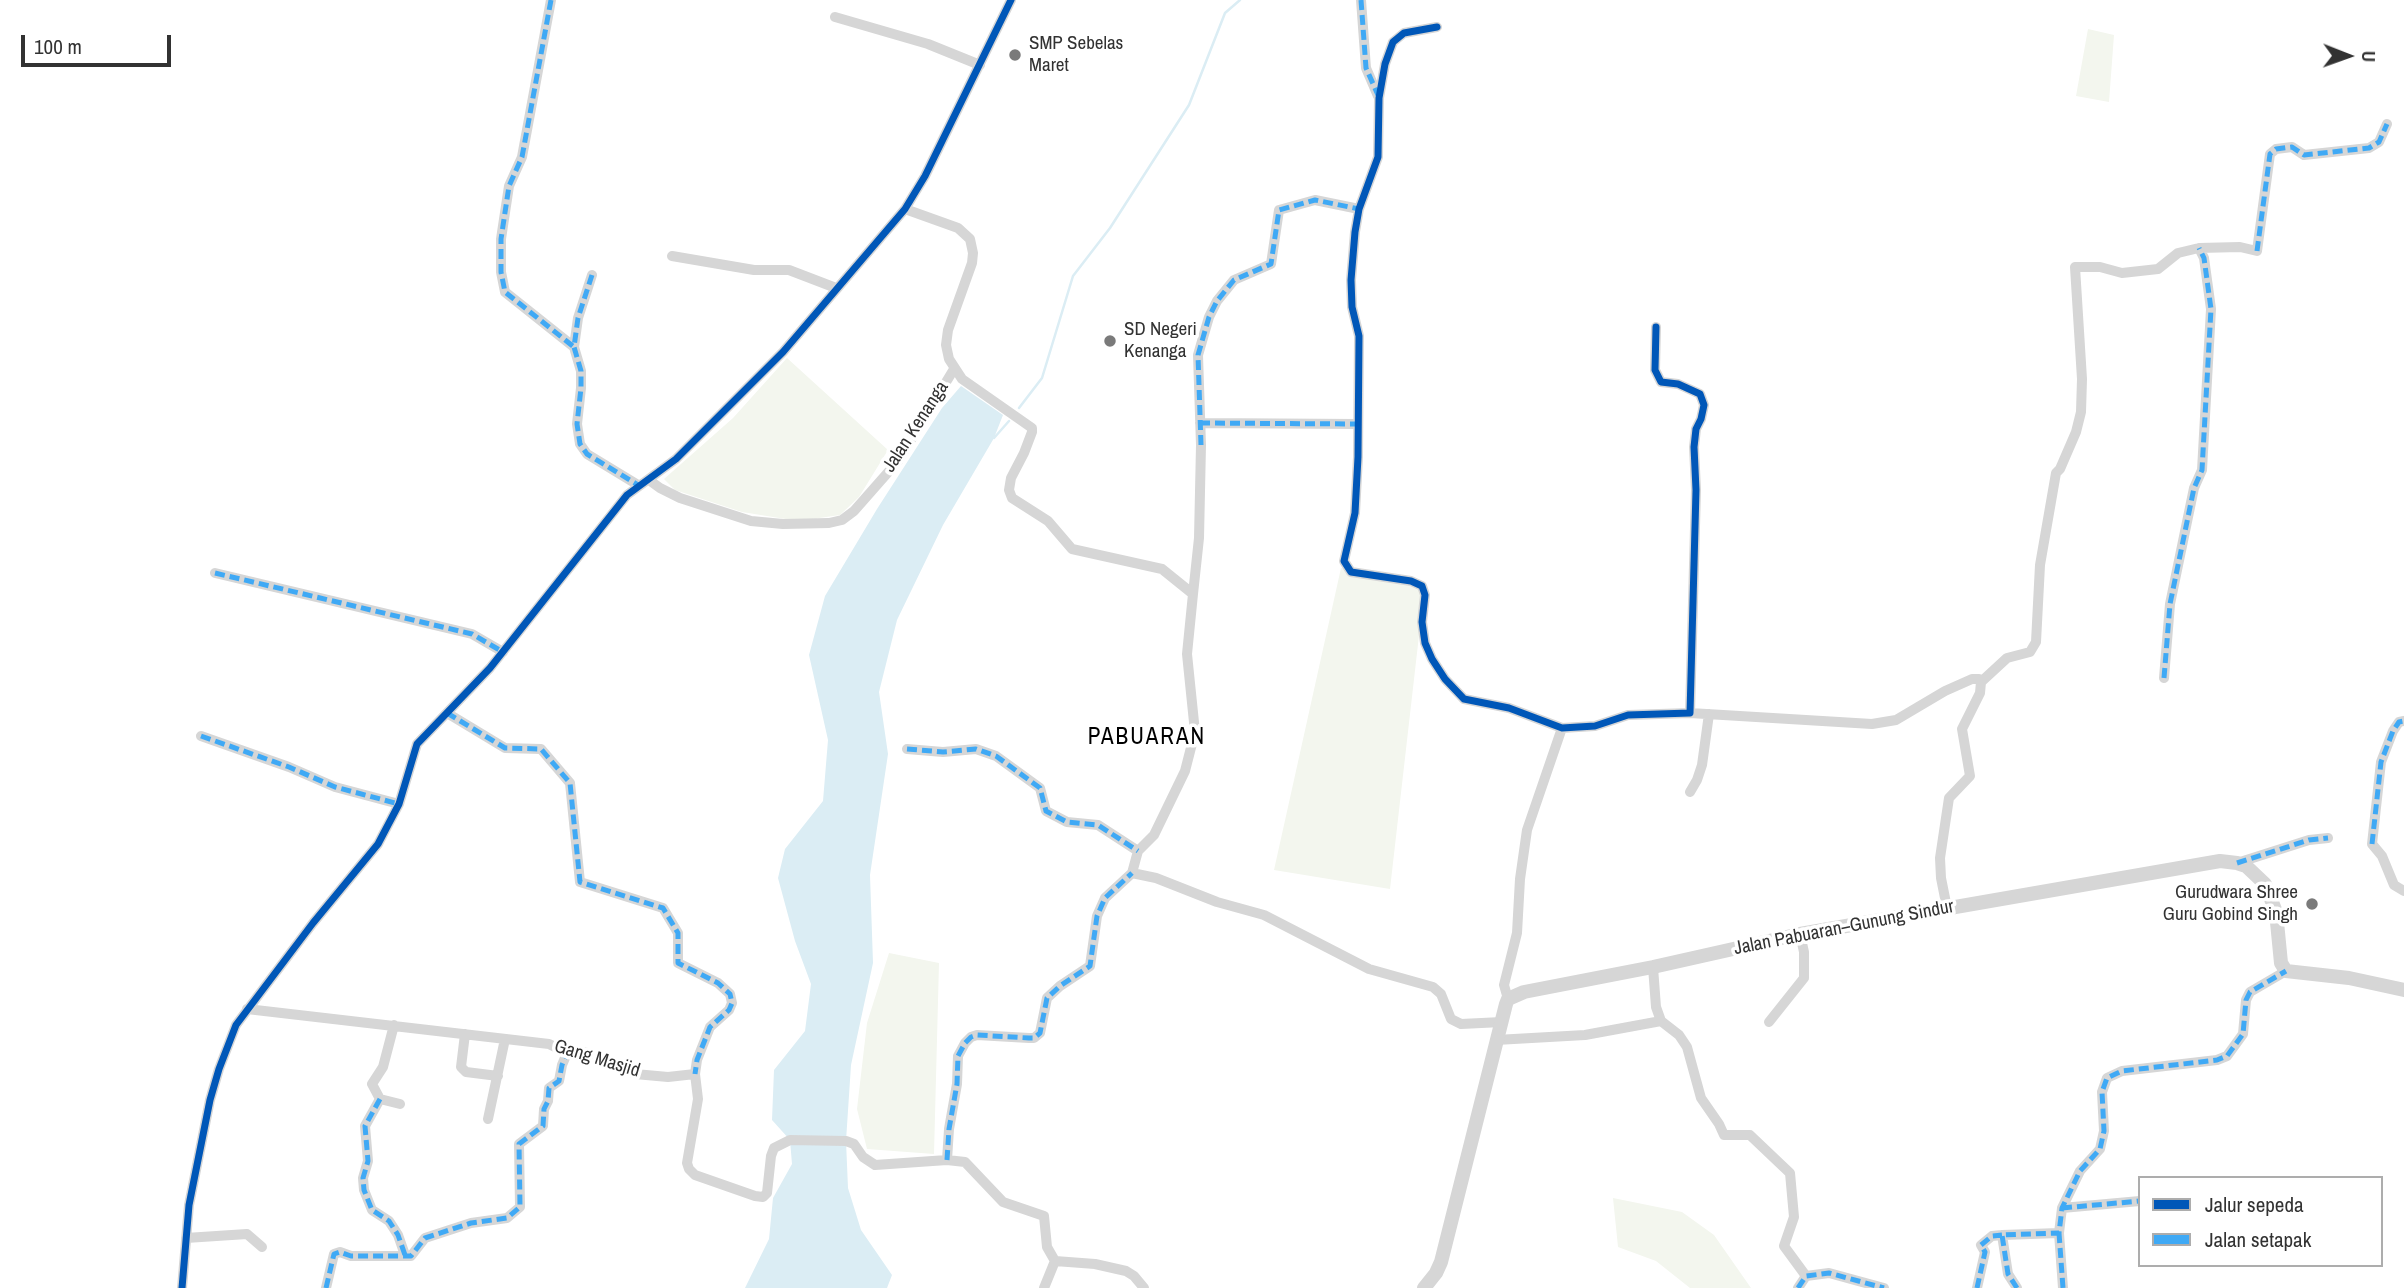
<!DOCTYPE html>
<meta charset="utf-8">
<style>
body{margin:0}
#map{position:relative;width:2404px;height:1288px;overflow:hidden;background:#fff;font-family:"Archivo Narrow",sans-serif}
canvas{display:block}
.legend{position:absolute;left:2138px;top:1176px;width:245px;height:91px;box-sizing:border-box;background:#fff;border:2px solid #adadad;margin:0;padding:9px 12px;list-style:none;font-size:21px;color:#323232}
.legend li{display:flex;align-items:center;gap:14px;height:35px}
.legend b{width:35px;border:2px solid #adadad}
.north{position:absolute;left:2313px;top:21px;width:70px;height:70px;-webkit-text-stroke:5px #fff;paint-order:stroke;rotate:91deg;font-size:19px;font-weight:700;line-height:28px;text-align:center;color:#323232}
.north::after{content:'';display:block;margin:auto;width:24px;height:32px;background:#323232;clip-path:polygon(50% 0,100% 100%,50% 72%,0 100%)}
.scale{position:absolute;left:21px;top:35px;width:150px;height:32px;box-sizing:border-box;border:4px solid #323232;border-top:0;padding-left:9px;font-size:21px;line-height:24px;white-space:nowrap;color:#323232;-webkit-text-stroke:5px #fff;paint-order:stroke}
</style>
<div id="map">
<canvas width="2404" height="1288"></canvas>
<ul class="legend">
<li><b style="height:9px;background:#0057b8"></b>Jalur sepeda</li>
<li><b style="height:9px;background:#3fa9f5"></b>Jalan setapak</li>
</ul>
<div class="north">U</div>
<div class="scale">100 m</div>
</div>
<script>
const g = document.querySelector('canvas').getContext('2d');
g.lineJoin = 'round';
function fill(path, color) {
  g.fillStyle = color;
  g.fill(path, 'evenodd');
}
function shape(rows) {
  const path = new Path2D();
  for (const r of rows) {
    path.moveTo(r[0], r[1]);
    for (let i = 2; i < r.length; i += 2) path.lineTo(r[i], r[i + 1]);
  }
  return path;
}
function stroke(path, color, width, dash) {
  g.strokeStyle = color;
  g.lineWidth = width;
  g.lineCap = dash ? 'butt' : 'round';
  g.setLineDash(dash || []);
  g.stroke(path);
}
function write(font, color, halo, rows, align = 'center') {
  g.font = font + ' "Archivo Narrow",sans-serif';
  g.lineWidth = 7;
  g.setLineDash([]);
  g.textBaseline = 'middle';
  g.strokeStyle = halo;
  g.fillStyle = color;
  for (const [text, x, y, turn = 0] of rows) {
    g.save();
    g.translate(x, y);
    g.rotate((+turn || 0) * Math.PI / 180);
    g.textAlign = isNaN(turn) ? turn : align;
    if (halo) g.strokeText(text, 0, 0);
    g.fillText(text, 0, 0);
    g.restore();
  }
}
fill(shape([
 [2088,29,2114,35,2109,102,2076,96],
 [787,358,888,450,859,497,840,515,798,521,742,512,675,490,664,479,733,418],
 [1341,568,1425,583,1390,889,1274,870],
 [889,953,939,963,934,1154,867,1149,857,1109,867,1023],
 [1613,1198,1682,1212,1714,1235,1751,1288,1690,1288,1656,1261,1618,1247]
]), '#f3f6ee');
fill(shape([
 [961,386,1003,415,994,438,943,525,897,620,879,692,888,754,870,875,873,963,851,1065,846,1141,848,1188,861,1230,892,1275,887,1288,745,1288,769,1239,773,1198,792,1164,790,1140,772,1120,774,1070,805,1031,811,984,795,941,778,878,785,849,823,801,828,740,809,655,825,596,877,509,942,408]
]), '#dbedf4');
stroke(shape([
 [1019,408,1042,378,1073,276,1110,228,1189,105,1225,13,1240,0],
 [994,438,1009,421]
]), '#dbedf4', 2.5);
stroke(shape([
 [551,0,522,157,509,186,501,239,501,272,505,292,574,347],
 [1361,0,1366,68,1378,96],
 [835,17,928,44,980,65],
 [1437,27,1404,33,1393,42,1385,64,1379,98,1378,157,1359,209,1355,232,1351,280,1352,307,1359,336,1358,457,1355,513,1344,561,1351,572,1411,581,1422,586,1425,595,1422,622,1425,643,1432,659,1445,679,1464,699,1509,708,1562,728,1595,726,1628,715,1690,713,1696,490,1694,447,1696,429,1701,419,1704,405,1700,394,1678,384,1661,382,1655,370,1656,327],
 [905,209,958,228,970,239,973,253,972,263,948,330,946,345,949,359,962,379,1032,428,1032,432,1024,453,1011,478,1009,490,1012,498,1048,521,1072,549,1162,569,1193,594,1187,654,1195,732,1185,771,1154,835,1138,851,1132,873,1105,898,1097,916,1090,966,1060,986,1047,998,1040,1033,1034,1038,1029,1038,977,1035,971,1037,965,1043,958,1056,957,1084,949,1129,947,1160],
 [672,256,754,270,789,270,836,288],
 [592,275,578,318,574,347,581,371,581,388,577,424,580,444,587,454,638,485],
 [1200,423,1357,424],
 [649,480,660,488,680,498,751,521,783,524,829,523,842,520,854,511,898,461,954,369],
 [215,573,472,634,503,652],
 [1193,594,1199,538,1201,445,1198,355,1209,317,1217,301,1234,280,1271,264,1279,210,1315,200,1359,209],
 [2164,678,2170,604,2194,488,2202,470,2211,309,2204,258,2199,248],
 [1981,682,2007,658,2030,652,2036,642,2040,565,2056,473,2060,469,2076,432,2081,412,2082,379,2075,267,2100,267,2122,273,2158,269,2178,253,2199,248,2240,247,2257,251,2270,154,2276,149,2292,147,2304,155,2369,148,2379,142,2387,124],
 [447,713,505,748,541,749,570,783,580,882,663,908,678,933,678,963,718,983,730,994,732,1003,729,1010,710,1027,697,1060,695,1074],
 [1690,713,1872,724,1896,720,1945,691,1972,679,1979,679,1981,682,1980,693,1962,729,1970,776,1949,798,1940,858,1941,878,1947,908],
 [2404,721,2399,722,2393,731,2381,762,2372,844,2382,856,2394,885,2404,891],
 [201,736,289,767,335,787,399,804],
 [907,749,943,752,976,749,996,756,1040,788,1046,811,1067,822,1098,825,1138,851],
 [1690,792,1697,780,1702,765,1709,714],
 [2237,863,2309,840,2328,838],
 [1132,873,1156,878,1217,902,1264,915,1369,969,1433,987,1441,994,1451,1019,1461,1024,1502,1022],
 [1653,967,1656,1007,1661,1021,1679,1035,1687,1047,1701,1098,1719,1124,1724,1135,1750,1135,1790,1173,1794,1217,1784,1246,1806,1276],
 [1508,999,1504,985,1517,933,1520,879,1527,830,1562,728],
 [247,1009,549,1044,567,1053,584,1052,600,1056,635,1074,668,1077,695,1074,698,1099,687,1163,689,1169,695,1175,755,1196,763,1197,767,1193,771,1156,774,1148,790,1140,846,1141,854,1144,863,1157,875,1165,947,1160,965,1162,1003,1202,1044,1216,1047,1247,1055,1261,1095,1264,1126,1271,1134,1276,1144,1288],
 [1769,1022,1804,978,1804,952,1800,934],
 [394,1025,383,1067,372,1084,380,1099,400,1104],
 [465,1034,461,1067,466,1072,498,1076],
 [1496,1040,1585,1035,1661,1021],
 [380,1099,365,1126,368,1161,363,1178,364,1190,372,1210,389,1221,398,1235,405,1255],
 [488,1119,505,1039],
 [2062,1208,2140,1201],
 [2059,1233,2063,1288],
 [186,1238,247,1234,262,1247],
 [182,1288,189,1205,210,1100,219,1069,236,1025,313,923,378,844,399,804,417,744,490,668,627,495,676,459,783,352,905,209,925,176,1011,0],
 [326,1288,334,1254,340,1252,351,1256,411,1256,425,1238,471,1223,507,1218,520,1207,519,1144,543,1126,544,1109,548,1101,549,1088,559,1081,562,1065,567,1053],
 [1044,1288,1055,1261],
 [1798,1288,1806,1276,1829,1273,1884,1288],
 [1977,1288,1985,1252,1981,1245,1992,1236,2002,1235],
 [2017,1288,2008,1274,2002,1235,2059,1233,2062,1208,2080,1171,2100,1149,2104,1131,2102,1092,2107,1078,2122,1071,2217,1060,2227,1056,2243,1034,2246,1000,2250,992,2286,971]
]), '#d6d6d6', 10);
stroke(shape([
 [1424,1288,1436,1273,1441,1262,1506,1004,1508,999,1524,992,1653,967,1800,934,2220,861,2237,863,2246,866,2265,884,2276,912,2281,963,2286,971,2349,978,2404,990]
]), '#d6d6d6', 14);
stroke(shape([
 [551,0,522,157,509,186,501,239,501,272,505,292,574,347],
 [1361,0,1366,68,1378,95],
 [2257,251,2270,154,2276,149,2292,147,2304,155,2369,148,2379,142,2387,124],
 [592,275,578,318,574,347,581,371,581,388,577,424,580,444,587,454,638,485],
 [1200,423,1357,424],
 [1201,445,1198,355,1209,317,1217,301,1234,280,1271,264,1279,210,1315,200,1359,209],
 [215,573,472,634,503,652],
 [2164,678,2170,604,2194,488,2202,470,2211,309,2204,258,2199,248],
 [447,713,505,748,541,749,570,783,580,882,663,908,678,933,678,963,718,983,730,994,732,1003,729,1010,710,1027,697,1060,695,1074],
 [201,736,289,767,335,787,399,804],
 [907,749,943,752,976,749,996,756,1040,788,1046,811,1067,822,1098,825,1138,851],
 [2372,844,2381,762,2393,731,2399,722,2404,721],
 [2237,863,2309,840,2328,838],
 [380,1099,365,1126,368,1161,363,1178,364,1190,372,1210,389,1221,398,1235,405,1255],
 [947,1160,949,1129,957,1084,958,1056,965,1043,971,1037,977,1035,1029,1038,1034,1038,1040,1033,1047,998,1060,986,1090,966,1097,916,1105,898,1132,873],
 [2062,1208,2140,1201],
 [2059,1233,2063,1288],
 [326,1288,334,1254,340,1252,351,1256,411,1256,425,1238,471,1223,507,1218,520,1207,519,1144,543,1126,544,1109,548,1101,549,1088,559,1081,562,1065,567,1053],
 [1798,1288,1806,1276,1829,1273,1884,1288],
 [1977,1288,1985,1252,1981,1245,1992,1236,2002,1235],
 [2017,1288,2008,1274,2002,1235,2059,1233,2062,1208,2080,1171,2100,1149,2104,1131,2102,1092,2107,1078,2122,1071,2217,1060,2227,1056,2243,1034,2246,1000,2250,992,2286,971]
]), '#3fa9f5', 5, [10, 5]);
stroke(shape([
 [1437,27,1404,33,1393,42,1385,64,1379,98,1378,157,1359,209,1355,232,1351,280,1352,307,1359,336,1358,457,1355,513,1344,561,1351,572,1411,581,1422,586,1425,595,1422,622,1425,643,1432,659,1445,679,1464,699,1509,708,1562,728,1595,726,1628,715,1690,713,1696,490,1694,447,1696,429,1701,419,1704,405,1700,394,1678,384,1661,382,1655,370,1656,327],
 [182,1288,189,1205,210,1100,219,1069,236,1025,313,923,378,844,399,804,417,744,490,668,627,495,676,459,783,352,905,209,925,176,1011,0]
]), '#0057b8', 7);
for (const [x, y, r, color] of [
 [1015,55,7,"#7a7a7a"],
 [1110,341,7,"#7a7a7a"],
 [2312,904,7,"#7a7a7a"]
]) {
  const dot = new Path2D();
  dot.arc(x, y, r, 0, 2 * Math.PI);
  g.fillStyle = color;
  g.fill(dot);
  stroke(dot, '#fff', 2.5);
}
write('19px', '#323232', '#fff', [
 ["SMP Sebelas",1029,44],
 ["Maret",1029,66],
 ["SD Negeri",1124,330],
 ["Kenanga",1124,352],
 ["Gurudwara Shree",2298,893,"right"],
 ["Guru Gobind Singh",2298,915,"right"]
], 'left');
write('19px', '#323232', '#fff', [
 ["Jalan Kenanga",916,427,-57],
 ["Jalan Pabuaran–Gunung Sindur",1844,928,-11],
 ["Gang Masjid",597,1059,17]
]);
g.letterSpacing = '2px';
write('23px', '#000', '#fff', [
 ["PABUARAN",1147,738]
]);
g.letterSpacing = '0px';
</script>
